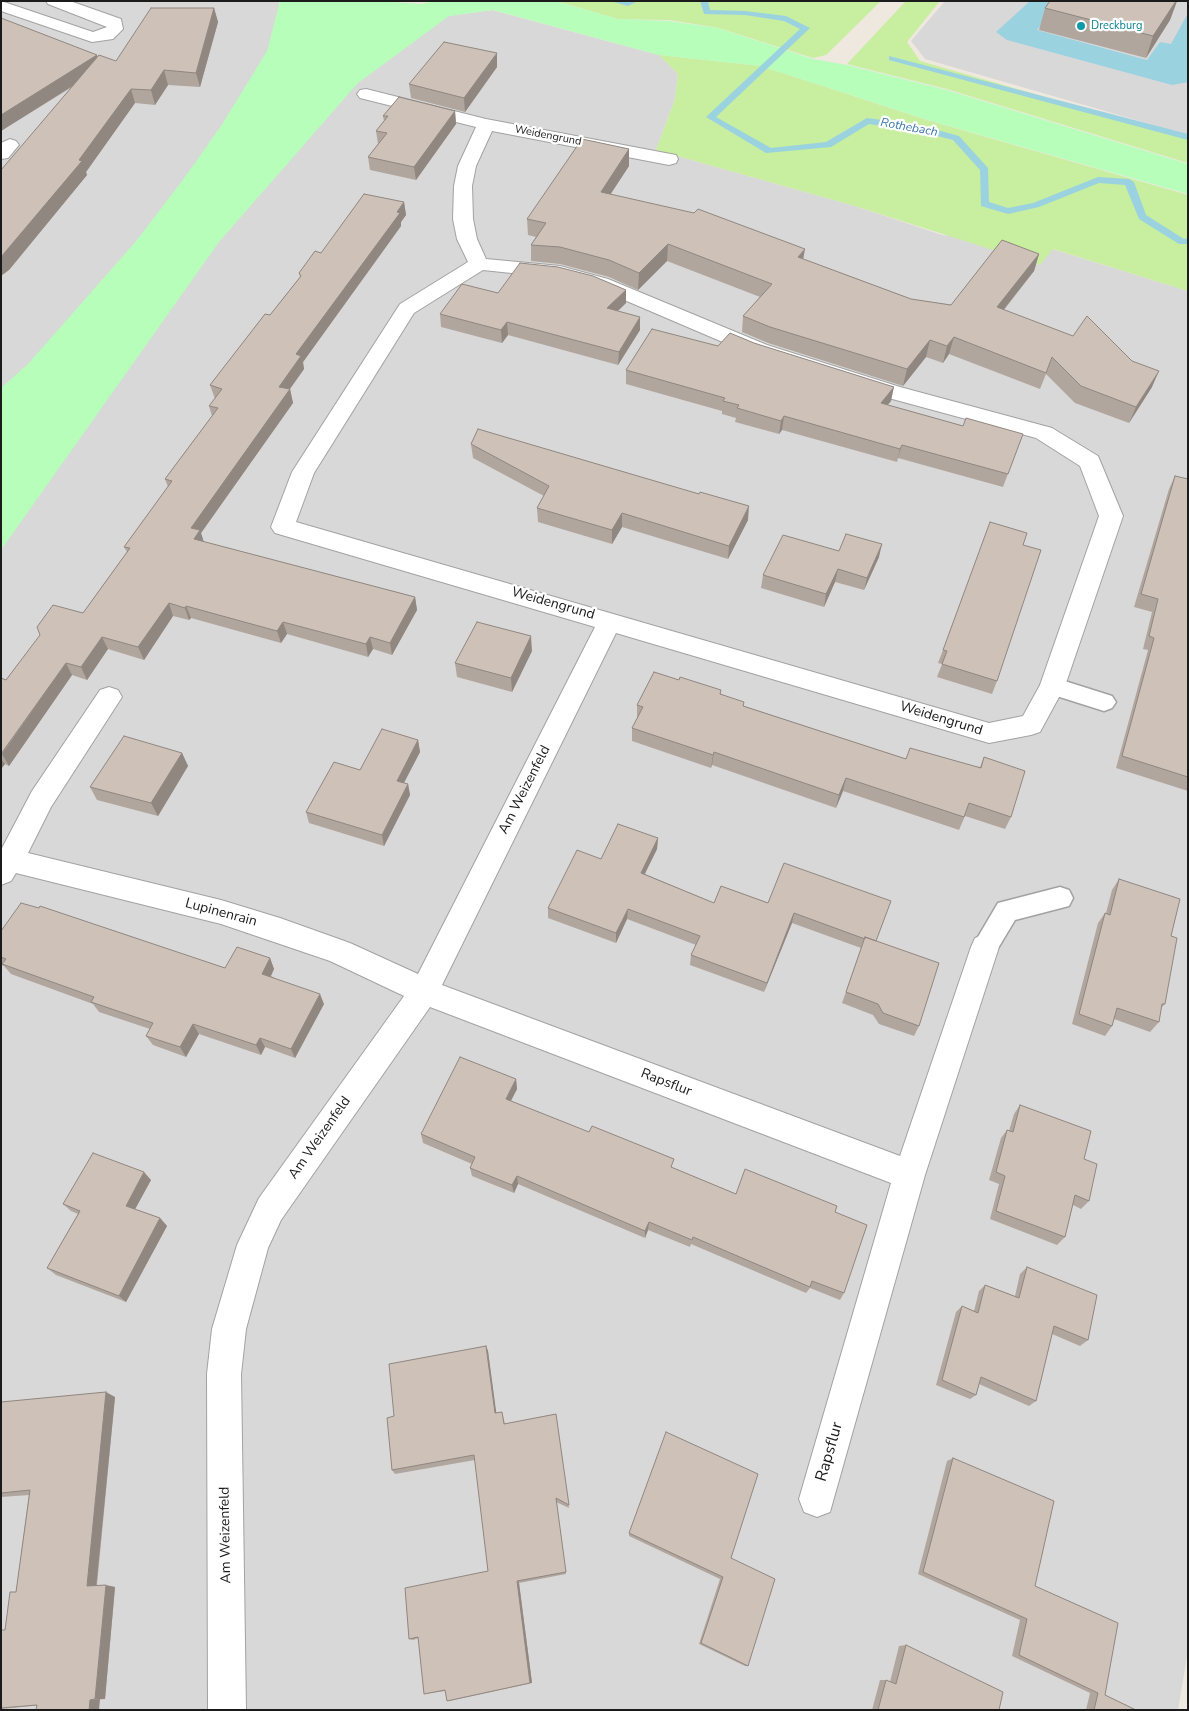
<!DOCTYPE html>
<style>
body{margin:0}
#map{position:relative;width:1189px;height:1711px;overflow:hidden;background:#eee8df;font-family:"Nunito Sans",sans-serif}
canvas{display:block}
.frame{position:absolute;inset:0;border:2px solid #1b1b1b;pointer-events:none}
</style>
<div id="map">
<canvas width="1189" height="1711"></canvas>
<div class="frame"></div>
</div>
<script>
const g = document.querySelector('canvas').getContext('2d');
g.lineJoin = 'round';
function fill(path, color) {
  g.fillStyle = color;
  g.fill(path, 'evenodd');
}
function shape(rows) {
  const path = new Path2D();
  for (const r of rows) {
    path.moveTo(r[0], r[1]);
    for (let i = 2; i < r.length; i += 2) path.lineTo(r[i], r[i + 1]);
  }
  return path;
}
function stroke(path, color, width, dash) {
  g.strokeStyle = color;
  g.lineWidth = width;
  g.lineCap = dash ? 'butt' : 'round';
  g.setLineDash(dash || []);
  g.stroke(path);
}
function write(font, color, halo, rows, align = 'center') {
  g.font = font + ' "Nunito Sans",sans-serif';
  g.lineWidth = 4.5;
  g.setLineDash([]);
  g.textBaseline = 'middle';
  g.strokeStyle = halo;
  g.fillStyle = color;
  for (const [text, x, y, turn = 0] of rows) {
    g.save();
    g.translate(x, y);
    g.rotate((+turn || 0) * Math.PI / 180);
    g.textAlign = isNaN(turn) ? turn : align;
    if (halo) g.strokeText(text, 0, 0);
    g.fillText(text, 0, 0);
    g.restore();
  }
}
fill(shape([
 [1,1,279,1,279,6,449,16,492,10,659,55,670,65,678,74,675,99,656,150,855,206,942,235,1052,249,1188,291,1188,1651,1178,1710,1,1710],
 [945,1,1188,1,1188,135,925,59,911,41]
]), '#d9d8d8');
fill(shape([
 [556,1,881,1,826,55,813,58,719,28,670,20,618,19],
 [906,1,940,1,907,42,920,61,1188,138,1188,163,947,89,847,64],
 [659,55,761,66,927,120,1188,195,1188,291,1053,249,1040,265,855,206,656,150,675,99,678,74]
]), '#c8ee9f');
fill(shape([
 [280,1,380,1,421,4,434,1,555,1,618,19,669,21,718,28,813,59,847,65,947,90,1188,164,1188,194,928,120,761,66,659,55,493,10,449,16,358,83,219,242,1,550,1,388,28,364,137,240,182,181,221,126,267,51]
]), '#b6feb9');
fill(shape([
 [1030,1,1060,1,1037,30,1147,60,1160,42,1171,44,1188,13,1188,82,1172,85,1007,40,996,32]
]), '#9bd2e0');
fill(shape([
 [610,1,638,1,628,6,610,1],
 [700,1,708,1,710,10,745,11,786,16,810,28,716,117,771,148,826,142,867,118,919,125,959,136,988,168,989,202,1008,208,1033,203,1098,177,1129,179,1134,182,1146,215,1184,239,1188,238,1188,244,1179,244,1139,219,1125,185,1099,183,1039,207,1008,214,981,206,980,170,953,140,918,131,869,124,831,147,766,153,706,117,800,29,784,21,745,15,704,14,700,1],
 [889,56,1188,134,1188,140,889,60,889,56]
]), '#9bd2e0');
const lane = shape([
 [1052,677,1112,696,1116,702,1112,708,1104,711,1044,692,1040,686,1044,680,1052,677],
 [1060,887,1069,890,1073,898,1069,906,1015,920,994,955,985,959,976,955,972,947,998,903,1060,887]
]);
const street = shape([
 [1,1,93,32,107,27,48,4,46,1,70,1,121,19,123,29,113,39,92,42,1,11,1,1],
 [366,89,486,119,676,155,678,159,676,163,669,165,492,131,476,166,472,186,473,219,477,239,486,259,560,266,608,279,767,345,900,387,1052,428,1098,456,1123,516,1065,686,1040,732,1031,735,989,743,616,633,442,985,900,1156,971,947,975,938,985,934,995,938,999,947,925,1175,830,1512,817,1517,804,1512,799,1499,891,1183,430,1007,281,1220,268,1248,246,1329,241,1374,246,1710,208,1710,207,1374,212,1329,237,1245,259,1198,404,996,330,961,221,924,16,873,11,881,1,885,1,850,32,791,100,690,109,687,118,690,122,697,51,807,28,853,221,900,280,918,350,943,418,974,595,627,275,533,271,527,292,472,400,304,468,262,457,239,453,219,454,186,458,166,476,127,360,98,357,94,360,90,366,89],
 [483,270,559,278,594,287,753,355,885,397,1036,438,1080,466,1099,516,1040,685,1023,716,989,723,296,522,314,473,414,313,483,270],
 [10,139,16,141,19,145,8,158,1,159,1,143,10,139]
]);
stroke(lane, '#a2a2a2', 3);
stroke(street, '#a2a2a2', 2);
fill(lane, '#fff');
fill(street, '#fff');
fill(shape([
 [1050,1,1177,1,1170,20,1146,58,1039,30,1045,8],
 [214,8,218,22,200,87,168,85,155,105,135,103,86,172,87,175,9,270,72,87,1,131,1,18,97,56,116,61],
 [497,67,465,112,411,98,409,84],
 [455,111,456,124,416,180,370,170,368,157,378,144,376,131,384,121,383,116],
 [629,149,629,166,610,194,803,259,911,299,951,305,1039,254,1034,271,1004,310,1152,387,1129,423,1075,403,1046,374,1040,389,949,354,943,363,926,357,903,386,768,343,742,332,743,316,760,297,667,261,638,290,609,277,560,264,531,261,531,245,536,237,528,235,527,219],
 [404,202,406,215,401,222,401,226,303,362,304,369,290,389,293,403,201,533,204,542,415,597,417,610,392,655,373,649,368,657,287,634,281,643,191,618,189,620,173,616,144,660,108,649,87,680,72,675,9,766,5,764,1,769,1,678,6,680,83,613,127,552,124,547,168,487,165,479,212,416,209,406,215,399,210,385,270,315,300,277,299,273,321,253],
 [626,290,626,303,617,311,640,330,618,365,508,335,502,343,441,327,440,314],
 [626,370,891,401,887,405,963,426,1023,434,1003,487,898,458,897,462,782,430,779,434,735,422,736,418,722,414,722,411,626,384],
 [471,444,748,520,728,559,622,527,612,544,538,522,537,508,544,496,473,458],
 [1175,476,1188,479,1188,791,1116,768,1148,650,1143,649,1152,612,1134,607,1169,489],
 [1023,545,997,681,992,694,937,677,942,664,938,663,943,650],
 [839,551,879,557,864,590,835,582,824,607,761,588,763,575],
 [532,651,512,692,457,677,455,663],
 [721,690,721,694,744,706,906,759,980,767,984,757,1011,817,1005,829,965,816,959,830,843,791,836,808,712,765,711,768,632,741,632,728,637,718,637,705],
 [418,740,420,752,404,783,408,784,410,795,384,846,309,823,306,812,360,770],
 [182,753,188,766,158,816,97,800,90,787],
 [658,838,657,849,645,874,714,903,721,886,876,941,919,1026,914,1036,879,1024,873,1015,842,1003,861,948,792,923,764,992,690,965,691,955,696,945,627,919,616,943,548,918,548,908,601,859],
 [1119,879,1171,936,1165,1004,1161,1008,1159,1022,1150,1032,1114,1019,1112,1026,1105,1036,1072,1024,1098,923,1105,913,1106,913,1112,890],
 [1,931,225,968,270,958,274,969,271,976,324,1004,295,1058,265,1047,261,1055,199,1034,186,1057,153,1045,146,1036,150,1029,99,1012,93,1004,11,974,4,966,1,965],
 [516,1079,517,1089,511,1101,736,1194,835,1212,844,1293,840,1300,810,1288,806,1293,691,1244,690,1247,648,1230,645,1238,518,1184,514,1193,472,1176,470,1168,472,1164,423,1143,421,1134],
 [1020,1105,1084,1159,1089,1201,1081,1209,1073,1205,1065,1237,1057,1245,990,1219,999,1184,989,1180,1001,1138,1007,1130,1009,1131,1014,1114],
 [151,1180,135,1209,160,1218,167,1226,126,1302,56,1275,47,1268,78,1214,71,1211,63,1204],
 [1027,1267,1088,1340,1080,1346,1052,1334,1036,1401,1029,1406,979,1384,976,1395,970,1399,936,1385,956,1312,962,1306,974,1311,979,1291,985,1285,1015,1296,1020,1274],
 [486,1346,488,1351,496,1413,502,1412,505,1424,556,1414,569,1508,556,1502,566,1574,519,1583,532,1683,449,1701,445,1691,424,1694,419,1638,413,1640,409,1639,488,1571,475,1460,395,1474,392,1470,394,1416],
 [115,1397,97,1585,115,1587,105,1699,1,1709,5,1630,16,1592,29,1495,1,1497,1,1402],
 [953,1458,1105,1695,1136,1710,1086,1710,1090,1693,1012,1656,1020,1620,918,1574,947,1461],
 [629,1533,731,1558,748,1666,745,1666,699,1644,720,1579,629,1536],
 [906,1645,999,1710,872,1710,880,1680,886,1680,890,1682,899,1646]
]), '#b1a69e');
fill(shape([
 [1176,1,1177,1,1170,20,1146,58,1153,36],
 [214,8,218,22,200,87,196,73],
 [497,53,497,67,465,112,464,98],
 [97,55,101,68,1,131,1,115],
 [164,70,168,85,155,105,151,90],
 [131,89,135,103,86,172,87,175,9,270,1,276,1,257,79,160],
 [455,111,456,124,416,180,414,167],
 [629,149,629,166,601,209,601,192],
 [404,202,406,215,401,222,401,226,303,362,304,369,282,400,279,387,296,354],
 [668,244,667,261,638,290,639,273],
 [805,249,802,266,798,257],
 [1039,254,1034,271,992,324,997,307],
 [626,290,626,303,607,322,607,308],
 [640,317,640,330,618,365,619,352],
 [507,322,508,335,502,343,501,330],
 [954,337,949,354,943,363,947,346],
 [930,340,926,357,903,386,907,369],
 [1159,371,1152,387,1129,423,1136,407],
 [894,387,891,401,878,417,881,403],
 [290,389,293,403,201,533,204,543,194,539,191,528],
 [784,416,782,430,779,434,781,421],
 [902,445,898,458,897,462,900,449],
 [749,506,748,520,728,559,729,546],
 [622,513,622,527,612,544,612,530],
 [882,544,879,557,864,590,867,578],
 [838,569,835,582,824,607,826,594],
 [415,597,417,610,392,655,390,643],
 [169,603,173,616,144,660,138,647],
 [186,606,191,618,189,620,185,608],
 [283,622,287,634,281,643,277,631],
 [531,636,532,651,512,692,511,678],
 [102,637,108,649,87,680,81,667],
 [370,637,373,649,368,657,366,644],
 [66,663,72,675,9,766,2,754],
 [418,740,420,752,399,792,397,781],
 [714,752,712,765,711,768,713,755],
 [182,753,188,766,158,816,151,803],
 [1,759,5,764,1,769],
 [846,778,843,791,836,808,839,795],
 [408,784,410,795,384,846,382,835],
 [658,838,657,849,640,883,641,873],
 [628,909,627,919,616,943,616,933],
 [794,913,792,923,764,992,767,983],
 [270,958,274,969,267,984,262,974],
 [320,994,324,1004,295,1058,291,1049],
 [193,1024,199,1034,186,1057,180,1047],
 [260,1038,265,1047,261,1055,256,1045],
 [516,1079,517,1089,507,1108,506,1099],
 [144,1172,151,1180,133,1213,126,1206],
 [517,1176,518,1184,514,1193,512,1185],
 [160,1218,167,1226,126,1302,119,1296],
 [649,1222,648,1230,645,1238,645,1231],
 [486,1346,488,1351,497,1418,495,1413],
 [106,1392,115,1397,96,1588,87,1586],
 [517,1581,519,1583,532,1683,530,1683],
 [106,1585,115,1587,105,1699,95,1699],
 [100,1699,99,1710,89,1710,90,1700]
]), '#908781');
const building = shape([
 [1050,1,1176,1,1153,36,1045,8,1050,1],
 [151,8,214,8,196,73,164,70,151,90,131,89,79,160,82,161,1,257,1,170,99,55,116,61,151,8],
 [1,18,97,55,1,115,1,18],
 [444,42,497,53,464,98,409,84,444,42],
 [399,97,455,111,414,167,368,157,387,133,376,131,388,116,383,116,399,97],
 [582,139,629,149,601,192,694,213,698,209,805,249,798,257,911,299,951,305,1002,240,1039,254,997,307,1073,336,1087,316,1132,361,1159,371,1136,407,1081,386,1052,357,1046,373,954,337,947,346,930,340,907,369,770,327,743,316,772,284,668,244,639,273,609,260,560,247,531,245,546,223,527,219,582,139],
 [364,194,404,202,397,212,400,213,296,354,301,356,279,387,290,389,191,528,200,530,194,539,415,597,390,643,370,637,366,644,283,622,277,631,186,606,185,608,169,603,138,647,102,637,81,667,66,663,1,754,1,678,6,680,40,635,37,627,53,605,83,613,130,548,124,547,172,481,165,479,218,408,209,406,222,389,210,385,265,314,270,315,301,276,299,273,315,251,321,253,364,194],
 [520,263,558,267,593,276,626,290,607,308,640,317,619,352,507,322,501,330,440,314,462,284,498,293,520,263],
 [652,329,718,346,730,333,754,343,894,387,881,403,963,426,966,418,1023,434,1008,474,902,445,900,449,784,416,781,421,737,408,739,405,723,401,725,398,626,370,652,329],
 [478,429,699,494,700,492,749,506,729,546,622,513,612,530,537,508,549,486,471,444,478,429],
 [1175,476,1188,479,1188,777,1122,756,1154,638,1149,636,1158,599,1141,594,1175,476],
 [990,522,1027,533,1023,545,1041,550,997,681,942,664,947,651,943,650,990,522],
 [846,534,882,544,867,578,838,569,826,594,763,575,783,535,839,551,846,534],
 [477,622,531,636,511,678,455,663,477,622],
 [654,672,679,680,680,677,721,690,720,694,744,702,743,706,906,759,910,748,981,768,984,757,1025,771,1011,817,969,803,964,817,846,778,839,795,714,752,713,755,632,728,643,707,637,705,654,672],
 [382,729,418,740,397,781,408,784,382,835,306,812,334,762,360,770,382,729],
 [124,736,182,753,151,803,90,787,124,736],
 [618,824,658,838,641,873,714,903,721,886,768,903,784,863,891,901,876,941,865,937,865,939,794,913,767,983,691,955,700,936,628,909,616,933,548,908,577,850,601,859,618,824],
 [1119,879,1180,899,1171,936,1177,938,1165,1004,1162,1004,1159,1022,1117,1008,1112,1026,1079,1014,1105,913,1110,915,1119,879],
 [21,903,39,908,40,906,225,968,237,947,270,958,262,974,320,994,291,1049,260,1038,256,1045,193,1024,180,1047,146,1036,153,1023,91,1002,94,997,2,964,6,959,1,957,1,931,21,903],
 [865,937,939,963,919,1026,883,1013,878,1004,846,992,865,937],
 [460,1057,516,1079,506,1099,589,1132,592,1126,674,1159,671,1167,736,1194,745,1169,837,1206,835,1212,867,1225,844,1293,812,1281,810,1287,693,1237,692,1240,649,1222,645,1231,517,1176,512,1185,470,1168,475,1157,421,1134,460,1057],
 [1020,1105,1091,1131,1084,1159,1097,1164,1089,1201,1075,1195,1065,1237,996,1211,1005,1176,996,1172,1007,1130,1013,1132,1020,1105],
 [93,1153,144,1172,126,1206,160,1218,119,1296,47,1268,80,1211,63,1204,93,1153],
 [1027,1267,1097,1295,1088,1340,1054,1326,1036,1401,981,1377,976,1395,942,1380,962,1306,978,1313,985,1285,1019,1298,1027,1267],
 [486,1346,495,1413,502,1412,504,1424,556,1414,569,1505,556,1498,566,1572,517,1581,530,1683,447,1701,445,1690,424,1694,418,1637,409,1639,405,1588,488,1571,474,1455,392,1470,387,1418,394,1416,389,1364,486,1346],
 [106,1392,87,1586,106,1585,95,1699,90,1700,89,1710,36,1710,37,1705,1,1708,1,1630,5,1630,10,1592,16,1592,30,1490,1,1493,1,1402,106,1392],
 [666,1432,758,1474,731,1558,775,1579,748,1666,701,1643,723,1577,629,1533,666,1432],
 [953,1458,1054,1501,1035,1586,1118,1623,1105,1695,1136,1710,1094,1710,1098,1693,1019,1655,1027,1619,923,1572,953,1458],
 [906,1645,1003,1692,999,1710,878,1710,886,1680,896,1684,906,1645]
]);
fill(building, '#cec1b8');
stroke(building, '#908781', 1);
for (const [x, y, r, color] of [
 [1081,26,5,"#0f9aa8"]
]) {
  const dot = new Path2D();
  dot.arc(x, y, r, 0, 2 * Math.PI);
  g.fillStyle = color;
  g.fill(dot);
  stroke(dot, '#fff', 2);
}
write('11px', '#0d838f', '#fff', [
 ["Dreckburg",1091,26]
], 'left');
write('11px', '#1b1b1b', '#fff', [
 ["Weidengrund",548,136,11]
]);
write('italic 12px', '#3e77aa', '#fff', [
 ["Rothebach",909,128,10]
]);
write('14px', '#1b1b1b', '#fff', [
 ["Weidengrund",553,604,16],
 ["Weidengrund",941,719,17],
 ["Am Weizenfeld",525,790,-63],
 ["Lupinenrain",221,913,15],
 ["Rapsflur",666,1083,21],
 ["Am Weizenfeld",320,1138,-55],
 ["Am Weizenfeld",226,1535,-91]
]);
write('16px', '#1b1b1b', '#fff', [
 ["Rapsflur",830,1452,-74]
]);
</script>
